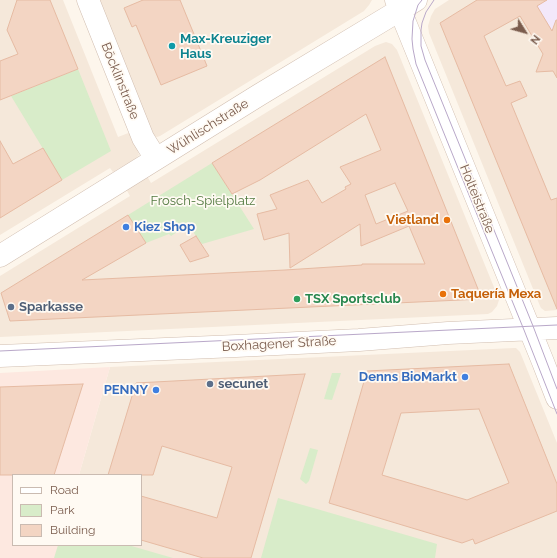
<!DOCTYPE html>
<meta charset="utf-8">
<style>
body{margin:0}
#map{position:relative;width:557px;height:558px;overflow:hidden;background:#fdf6ec;font-family:Raleway,sans-serif}
canvas{display:block}
.legend{position:absolute;left:12px;top:474px;width:130px;height:72px;box-sizing:border-box;background:#fffaf3;border:1px solid #cabbb1;margin:0;padding:5px 7px;list-style:none;font-size:12px;color:#7a5c4d}
.legend li{display:flex;align-items:center;gap:8px;height:20px}
.legend b{width:20px;border:1px solid #cabbb1}
.north{position:absolute;left:505px;top:12px;width:40px;height:40px;-webkit-text-stroke:3px #fffaf3;paint-order:stroke;rotate:127deg;font-size:11px;font-weight:700;line-height:16px;text-align:center;color:#7a5c4d}
.north::after{content:'';display:block;margin:auto;width:14px;height:18px;background:#7a5c4d;clip-path:polygon(50% 0,100% 100%,50% 72%,0 100%)}
</style>
<div id="map">
<canvas width="557" height="558"></canvas>
<ul class="legend">
<li><b style="height:5px;background:#fff"></b>Road</li>
<li><b style="height:11px;background:#d8ecc9"></b>Park</li>
<li><b style="height:11px;background:#f3d5c3"></b>Building</li>
</ul>
<div class="north">N</div>
</div>
<script>
const g = document.querySelector('canvas').getContext('2d');
g.lineJoin = 'round';
function fill(path, color) {
  g.fillStyle = color;
  g.fill(path, 'evenodd');
}
function shape(rows) {
  const path = new Path2D();
  for (const r of rows) {
    path.moveTo(r[0], r[1]);
    for (let i = 2; i < r.length; i += 2) path.lineTo(r[i], r[i + 1]);
  }
  return path;
}
function stroke(path, color, width, dash) {
  g.strokeStyle = color;
  g.lineWidth = width;
  g.lineCap = dash ? 'butt' : 'round';
  g.setLineDash(dash || []);
  g.stroke(path);
}
function write(font, color, halo, rows, align = 'center') {
  g.font = font + ' Raleway,sans-serif';
  g.lineWidth = 3.5;
  g.setLineDash([]);
  g.textBaseline = 'middle';
  g.strokeStyle = halo;
  g.fillStyle = color;
  for (const [text, x, y, turn = 0] of rows) {
    g.save();
    g.translate(x, y);
    g.rotate((+turn || 0) * Math.PI / 180);
    g.textAlign = isNaN(turn) ? turn : align;
    if (halo) g.strokeText(text, 0, 0);
    g.fillText(text, 0, 0);
    g.restore();
  }
}
fill(shape([
 [0,0,63,0,118,137,131,132,138,152,139,155,135,159,113,172,110,168,0,235],
 [99,0,372,0,369,5,364,11,160,136,157,137,153,135],
 [449,0,557,0,557,310,545,311,541,308,540,306,429,33,428,26,431,16,435,9],
 [386,42,392,44,397,50,498,297,499,300,497,306,492,312,488,314,0,337,0,276,130,196,126,189,147,176,151,183,375,46,383,43],
 [514,348,516,348,520,352,557,443,557,558,55,558,58,545,141,545,141,475,79,475,110,367]
]), '#f5e8da');
fill(shape([
 [110,367,79,475,13,475,13,545,58,545,55,558,0,558,0,373]
]), '#fde8e0');
fill(shape([
 [533,0,557,0,557,41]
]), '#f3e8fa');
fill(shape([
 [78,69,111,151,62,180,11,96],
 [212,163,254,229,202,244,188,225,171,236,169,234,146,243,128,215],
 [332,373,341,373,332,400,324,399],
 [310,448,318,450,309,481,306,484,300,479],
 [278,498,317,509,437,544,435,558,261,558],
 [58,545,128,545,173,558,54,558]
]), '#d8ecc9');
const building = shape([
 [17,0,50,0,78,69,0,100,0,61,18,54,7,30,17,0],
 [143,0,180,0,207,66,161,85,136,25,132,27,124,8,143,0],
 [477,0,547,0,537,6,552,31,556,20,557,20,557,78,553,71,536,72,543,54,520,16,484,36,506,86,520,81,527,96,511,103,551,200,557,198,557,309,440,23,477,0],
 [385,57,482,299,10,321,1,293,128,215,146,243,82,280,285,270,362,265,362,264,425,264,409,226,361,246,360,224,290,268,289,233,264,240,257,214,277,209,270,195,308,180,322,203,346,189,345,187,351,184,340,167,381,150,366,114,260,180,232,194,212,163,385,57],
 [395,183,408,211,376,224,365,195,395,183],
 [0,141,13,164,43,148,62,180,0,218,0,141],
 [196,236,209,256,190,262,180,245,196,236],
 [509,364,557,484,557,511,475,544,473,539,462,543,329,503,367,371,509,364],
 [479,409,509,483,467,500,382,475,401,413,479,409],
 [305,374,251,558,203,558,141,540,141,496,217,518,232,467,162,446,153,475,108,475,136,383,305,374],
 [83,384,54,475,0,475,0,387,83,384]
]);
fill(building, '#f3d5c3');
stroke(building, '#e6bba3', 1);
const minor = shape([
 [88,0,143,138,156,159],
 [0,256,259,95,400,10,396,0]
]);
const tertiary = shape([
 [416,0,400,10,543,362,557,398],
 [0,356,236,346,359,340,448,333,557,328]
]);
stroke(minor, '#d1beb0', 23);
stroke(tertiary, '#d1beb0', 23);
stroke(minor, '#fff', 22);
stroke(tertiary, '#fff', 22);
stroke(shape([
 [422,0,418,5,413,21,412,39,413,49,416,64,458,168,524,330,557,414],
 [434,0,426,12,422,23,421,30,421,46,425,60,533,326,557,389],
 [0,351,557,325]
]), '#b9a8c9', 1);
for (const [x, y, r, color] of [
 [172,46,4,"#0f9aa8"],
 [447,220,4,"#e8710a"],
 [126,227,4,"#3f7fe0"],
 [443,294,4,"#e8710a"],
 [297,299,4,"#2e9e5b"],
 [11,307,4,"#5c6f8a"],
 [465,377,4,"#3f7fe0"],
 [210,384,4,"#5c6f8a"],
 [156,390,4,"#3f7fe0"]
]) {
  const dot = new Path2D();
  dot.arc(x, y, r, 0, 2 * Math.PI);
  g.fillStyle = color;
  g.fill(dot);
  stroke(dot, '#fffaf3', 1.5);
}
write('bold 13px', '#0d838f', '#fffaf3', [
 ["Max-Kreuziger",180,39],
 ["Haus",180,54]
], 'left');
write('13px', '#7a5c4d', '#fffaf3', [
 ["Böcklinstraße",120,81,68],
 ["Wühlischstraße",208,127,-32],
 ["Holteistraße",477,199,68],
 ["Boxhagener Straße",279,344,-3]
]);
write('13px', '#537a41', '#fffaf3', [
 ["Frosch-Spielplatz",203,201]
]);
write('bold 13px', '#c56008', '#fffaf3', [
 ["Vietland",439,220],
 ["Taquería Mexa",451,294,"left"]
], 'right');
write('bold 13px', '#366cbe', '#fffaf3', [
 ["Kiez Shop",134,227,"left"],
 ["Denns BioMarkt",457,377],
 ["PENNY",148,390]
], 'right');
write('bold 13px', '#27864d', '#fffaf3', [
 ["TSX Sportsclub",305,299]
], 'left');
write('bold 13px', '#4e5e75', '#fffaf3', [
 ["Sparkasse",19,307],
 ["secunet",218,384]
], 'left');
</script>
